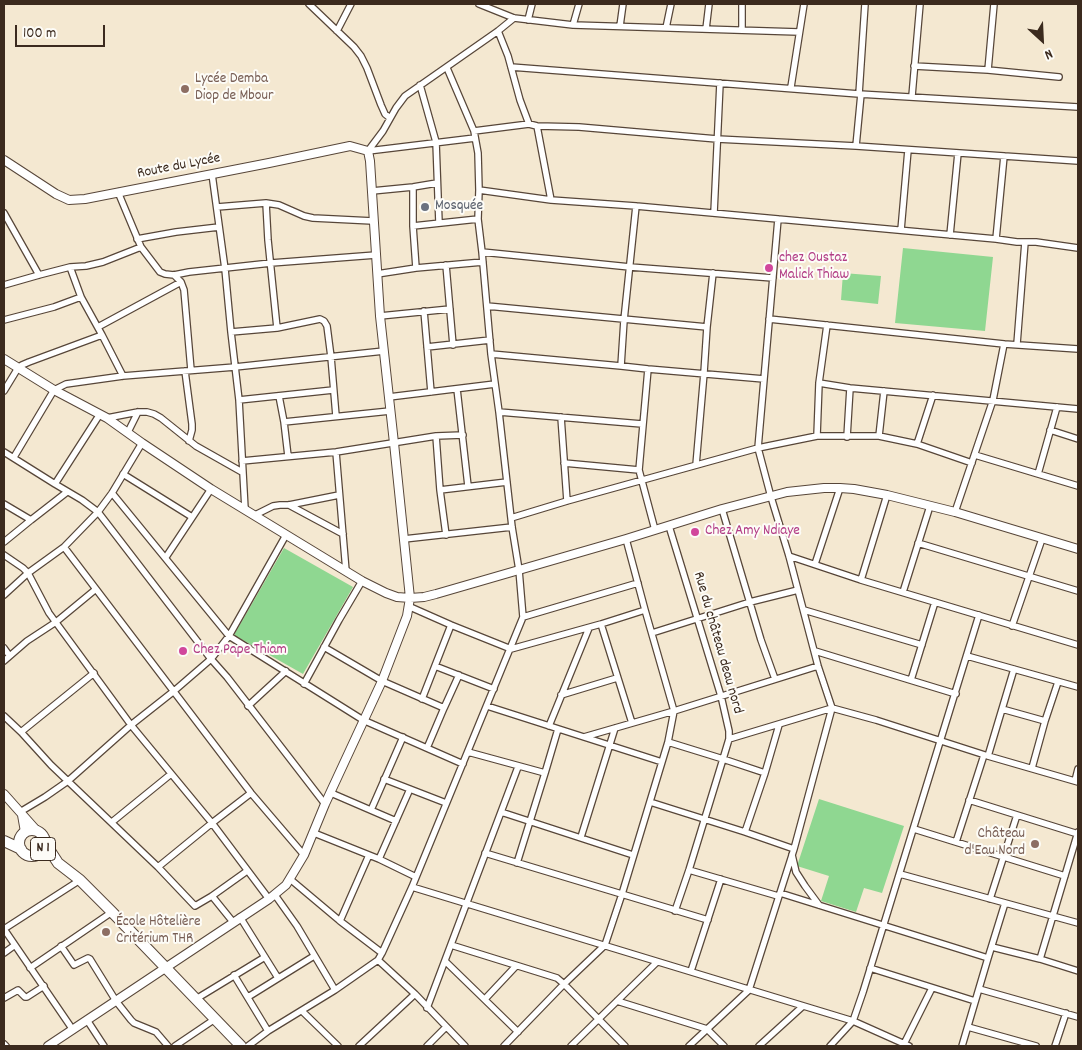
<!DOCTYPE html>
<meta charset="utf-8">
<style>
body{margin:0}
#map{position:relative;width:1082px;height:1050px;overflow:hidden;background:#f4e8d1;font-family:Dekko,sans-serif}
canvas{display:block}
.frame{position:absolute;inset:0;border:5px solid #3b2a1e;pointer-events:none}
.north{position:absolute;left:1017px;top:15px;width:50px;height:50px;-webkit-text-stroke:4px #fdfcf7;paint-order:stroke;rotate:155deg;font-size:14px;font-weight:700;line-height:20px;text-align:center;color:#3b2a1e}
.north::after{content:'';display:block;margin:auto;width:18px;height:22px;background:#3b2a1e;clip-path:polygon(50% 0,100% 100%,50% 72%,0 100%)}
.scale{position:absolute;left:15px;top:25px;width:90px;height:22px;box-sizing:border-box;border:2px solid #3b2a1e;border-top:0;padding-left:6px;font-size:15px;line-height:18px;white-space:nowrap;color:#3b2a1e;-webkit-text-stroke:4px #fdfcf7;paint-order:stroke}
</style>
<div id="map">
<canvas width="1082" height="1050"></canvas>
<div class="frame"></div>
<div class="north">N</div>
<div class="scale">100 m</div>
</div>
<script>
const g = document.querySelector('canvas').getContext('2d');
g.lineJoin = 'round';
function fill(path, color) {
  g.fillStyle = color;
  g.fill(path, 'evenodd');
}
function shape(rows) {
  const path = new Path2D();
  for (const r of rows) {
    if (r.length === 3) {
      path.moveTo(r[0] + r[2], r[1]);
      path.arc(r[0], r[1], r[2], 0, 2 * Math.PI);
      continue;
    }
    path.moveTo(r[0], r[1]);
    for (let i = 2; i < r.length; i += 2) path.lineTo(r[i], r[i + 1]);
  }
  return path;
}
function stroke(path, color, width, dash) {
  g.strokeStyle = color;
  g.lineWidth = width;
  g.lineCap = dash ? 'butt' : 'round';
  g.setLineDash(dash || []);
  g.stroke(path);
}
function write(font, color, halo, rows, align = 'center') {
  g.font = font + ' Dekko,sans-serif';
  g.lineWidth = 4;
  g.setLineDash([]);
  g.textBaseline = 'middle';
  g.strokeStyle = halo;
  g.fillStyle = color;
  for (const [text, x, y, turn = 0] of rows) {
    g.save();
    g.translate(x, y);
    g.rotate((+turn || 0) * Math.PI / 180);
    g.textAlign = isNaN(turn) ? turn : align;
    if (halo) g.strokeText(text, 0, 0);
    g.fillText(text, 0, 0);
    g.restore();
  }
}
fill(shape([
 [903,248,993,257,985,331,895,323],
 [843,273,881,276,878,304,841,300],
 [284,548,353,587,303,674,234,635],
 [819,799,904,826,882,893,864,888,856,912,821,901,829,876,797,866]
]), '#8fd791');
const street = shape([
 [309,4,354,47,361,56,367,68,381,105,385,114,390,118],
 [479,4,514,18,573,25,799,32],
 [742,4,742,30],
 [528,20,532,4],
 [573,25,579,4],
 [620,26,623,4],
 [666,28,671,4],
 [706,29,709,4],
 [337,31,351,4],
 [498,31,508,56,520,100,529,124],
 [914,66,988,70,1059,77],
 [511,67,859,94,1078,107],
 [988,70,994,4],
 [420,85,436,142,439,223],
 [791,87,804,4],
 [859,94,865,4],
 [912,96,920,4],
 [537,126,551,200],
 [474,131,529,124,537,126,579,127,717,139,856,146,1078,161],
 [856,146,861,94],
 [368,151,383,131,396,108,405,96,498,31,514,18],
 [368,151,475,138],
 [212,174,225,269,231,332,239,400,245,509],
 [413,187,413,226,416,268],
 [479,190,551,200,636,206,996,239,1017,242,1036,242,1078,248],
 [372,191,413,187,437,183],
 [118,192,141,247,160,272,165,274,174,275,189,272,271,263,376,255],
 [266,203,268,240,277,328],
 [217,207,266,203,279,205,304,216,313,218,373,221],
 [4,213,39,275],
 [714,213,720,83],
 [413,226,478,219],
 [901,230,908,150],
 [950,235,958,153],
 [137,239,176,232,219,227],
 [996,239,1004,156],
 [482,252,630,267,773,278],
 [446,265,453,345],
 [70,267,81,297,102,335,123,376],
 [377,274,416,268,483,262],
 [174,275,181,282,184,290,191,370],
 [4,285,39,275,70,267,86,266,103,262,141,247],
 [487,306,707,327],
 [424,311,431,392],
 [380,316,450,309],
 [769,319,1004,344,1078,349],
 [4,320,54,307,81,297],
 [98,327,181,282],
 [231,332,277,328,320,319,324,321,327,326,331,357,336,416],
 [1017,344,1025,242],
 [427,347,490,340],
 [491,354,621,366,648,369,764,379],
 [621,366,624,320,636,206],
 [648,369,639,470,655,530],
 [185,371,192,424,192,430,189,441],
 [819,383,850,388,1078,409],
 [457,389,468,486],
 [4,391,18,368,22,365,29,362,102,335],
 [279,396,284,422,288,456],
 [389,397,495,384],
 [239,400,333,390],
 [499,412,642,424],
 [561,417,567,501],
 [107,418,138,412,147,412,154,414,161,418,196,446,242,472],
 [284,422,390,411],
 [1050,430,1078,439],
 [128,432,138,412],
 [436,436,440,490,507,482],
 [817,436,819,383,827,325],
 [879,436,884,391],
 [847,437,850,388],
 [917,444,933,395],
 [4,452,55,484,82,500,98,512,211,659,227,677,325,804],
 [336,452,346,571],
 [975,455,1078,486],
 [14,457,54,390,66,384,123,376,235,367,384,351],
 [242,461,336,452,436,436,463,435],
 [564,463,639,470],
 [696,465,704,373,707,327,713,273],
 [123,474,192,517],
 [1038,474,1057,407],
 [55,484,100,414],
 [440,490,446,535],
 [112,493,229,636,363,720,463,764],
 [4,504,31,520],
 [289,505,343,534],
 [722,509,761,640,775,679],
 [955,512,993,400,1004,344],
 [255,515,273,506,280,505,289,505,339,495],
 [511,518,567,501,758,448,817,436,879,436,917,444,972,463],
 [669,526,721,696,729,731,729,739,723,759,689,870,675,911],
 [404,539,512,527],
 [4,542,31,520,67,492],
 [918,543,1078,591],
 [64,547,251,793,304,855],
 [4,555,23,568,28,573,49,613,131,725,212,823,269,899],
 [789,556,861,580,1078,645],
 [166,557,211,489],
 [815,564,840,488],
 [861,580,887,495],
 [903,592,930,506],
 [4,595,28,573,64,547,98,512,112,493,142,443],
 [408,606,451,625,511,649,601,624,645,610],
 [804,610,922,645],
 [523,617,638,583],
 [601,624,632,723],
 [1012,626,1042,539],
 [652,633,750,602,798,590],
 [324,647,382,681,444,708,459,675],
 [4,648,9,655],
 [815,651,956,694],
 [967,656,1078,687],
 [4,661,27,641,56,622,96,589],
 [435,666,494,689],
 [911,680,935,602],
 [304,684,339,620,362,581],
 [561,695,617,678],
 [422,699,451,625],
 [248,706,286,671],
 [487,706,662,762],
 [1002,709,1045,721],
 [4,716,21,732,51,765,158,867,195,906,212,896,247,871],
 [549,726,589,628],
 [21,732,94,673],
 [584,737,674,711,818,666],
 [729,739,832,708,876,720,988,756,1078,782],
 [668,742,723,759,765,773],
 [427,748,444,708],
 [468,752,545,773,558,729],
 [988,756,1014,669],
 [1032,768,1045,721,1058,682],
 [384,779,446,803],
 [1075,781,1078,769],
 [331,793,396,821],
 [969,800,1078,834],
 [650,802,745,832,794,849],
 [371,810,403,737],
 [20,812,45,797,68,781,131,725,174,691,211,659,229,636,286,535],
 [501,812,633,855],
 [112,822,171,774],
 [914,829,1065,876],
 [745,832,765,773,779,725],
 [314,833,379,859,416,877],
 [581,837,615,728],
 [956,842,984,755],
 [485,853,708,920],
 [792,855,796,872,805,886,819,905],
 [379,859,410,789],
 [517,863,545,773],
 [158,867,212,823,251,793],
 [689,870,778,896],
 [900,874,1078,923],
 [290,879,340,921,382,953],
 [412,887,853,1021,909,1046],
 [780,893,988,958],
 [275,895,297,926,335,990],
 [212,896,233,922],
 [990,899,1017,815],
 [240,917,278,978],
 [340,921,369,855],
 [4,929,73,1030],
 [4,929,80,880],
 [451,945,557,978,564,984,625,1046],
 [61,946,74,965,88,958,90,959,116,1001,131,1020,134,1023,156,1032,168,1046],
 [992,947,1040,959,1078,971],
 [4,953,15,945],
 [1040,959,1078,832],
 [378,960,415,994,465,1046],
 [445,961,518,1032],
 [30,968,112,912],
 [870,968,975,1001],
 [691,971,721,879],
 [234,975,268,1031],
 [979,989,1078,1017],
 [248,997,314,956],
 [4,998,18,990,25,997,27,997,44,986],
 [196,999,265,957],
 [485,999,516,966],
 [617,1001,707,1029,724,1046],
 [427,1008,518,767],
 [302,1011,338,1046],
 [87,1020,104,1046],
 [968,1027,1036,1046],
 [4,1044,6,1046],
 [904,1044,932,988],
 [175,1046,215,1019],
 [248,1046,268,1031,335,990,378,960,382,953,412,887,523,617,519,570,512,527,499,412,491,354,482,252,478,219,479,190,478,153,474,131,447,68],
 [359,1046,415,994],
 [427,1046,446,1027],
 [504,1046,564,984,605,945,622,894,668,742,674,711,645,610,626,539],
 [571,1046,657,962],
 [689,1046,749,990,794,849,832,708,818,666,789,556,771,497,758,448,778,219],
 [759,1046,803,1006],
 [830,1046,853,1021,863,992,979,615],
 [962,1046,988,958,1005,903],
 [1055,1046,1066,1013]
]);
const secondary = shape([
 [4,160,56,194,69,200,85,199,269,163,350,146,368,151,370,161,380,316,394,443,410,598,407,616,382,681,325,804,304,855,286,885,269,899,48,1046],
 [4,359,54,390,107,418,142,443,211,489,362,581,386,593,397,597,410,598,424,597,436,594,626,539,722,509,787,492,824,488,840,488,854,489,887,495,955,512,1078,549],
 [4,794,37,831],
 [22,815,25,832]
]);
const highway = shape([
 [32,843,13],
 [4,841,21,849],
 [45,843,58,863,80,880,112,912,241,1046]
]);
stroke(street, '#574639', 8);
stroke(secondary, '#574639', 10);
stroke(highway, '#574639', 12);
stroke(street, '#fff', 5.5);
stroke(secondary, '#fff', 8);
stroke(highway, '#fff', 10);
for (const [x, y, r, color] of [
 [185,89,5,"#8d6e63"],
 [425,207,5,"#6b7280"],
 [769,268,5,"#d1479c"],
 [695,532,5,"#d1479c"],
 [183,651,5,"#d1479c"],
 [1035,844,5,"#8d6e63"],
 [106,932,5,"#8d6e63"]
]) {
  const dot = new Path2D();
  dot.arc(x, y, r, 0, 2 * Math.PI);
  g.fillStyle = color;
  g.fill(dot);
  stroke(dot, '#fdfcf7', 2);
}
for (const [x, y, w] of [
 [43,849,25]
]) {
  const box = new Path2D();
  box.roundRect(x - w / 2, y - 11.5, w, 23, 4);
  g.fillStyle = '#fdfcf7';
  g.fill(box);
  stroke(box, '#3b2a1e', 1);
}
write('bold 14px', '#3b2a1e', null, [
 ["N 1",43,849]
]);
write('15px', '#785e54', '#fdfcf7', [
 ["Lycée Demba",195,80],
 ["Diop de Mbour",195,97],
 ["Château",1025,835,"right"],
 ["d'Eau Nord",1025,852,"right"],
 ["École Hôtelière",116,923],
 ["Critérium THR",116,940]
], 'left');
write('15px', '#3b2a1e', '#fdfcf7', [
 ["Route du Lycée",179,167,-11],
 ["Rue du château deau nord",717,643,74]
]);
write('15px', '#5b616d', '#fdfcf7', [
 ["Mosquée",435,207]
], 'left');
write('15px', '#b23c85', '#fdfcf7', [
 ["chez Oustaz",779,259],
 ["Malick Thiaw",779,276],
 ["Chez Amy Ndiaye",705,532],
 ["Chez Pape Thiam",193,651]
], 'left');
</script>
